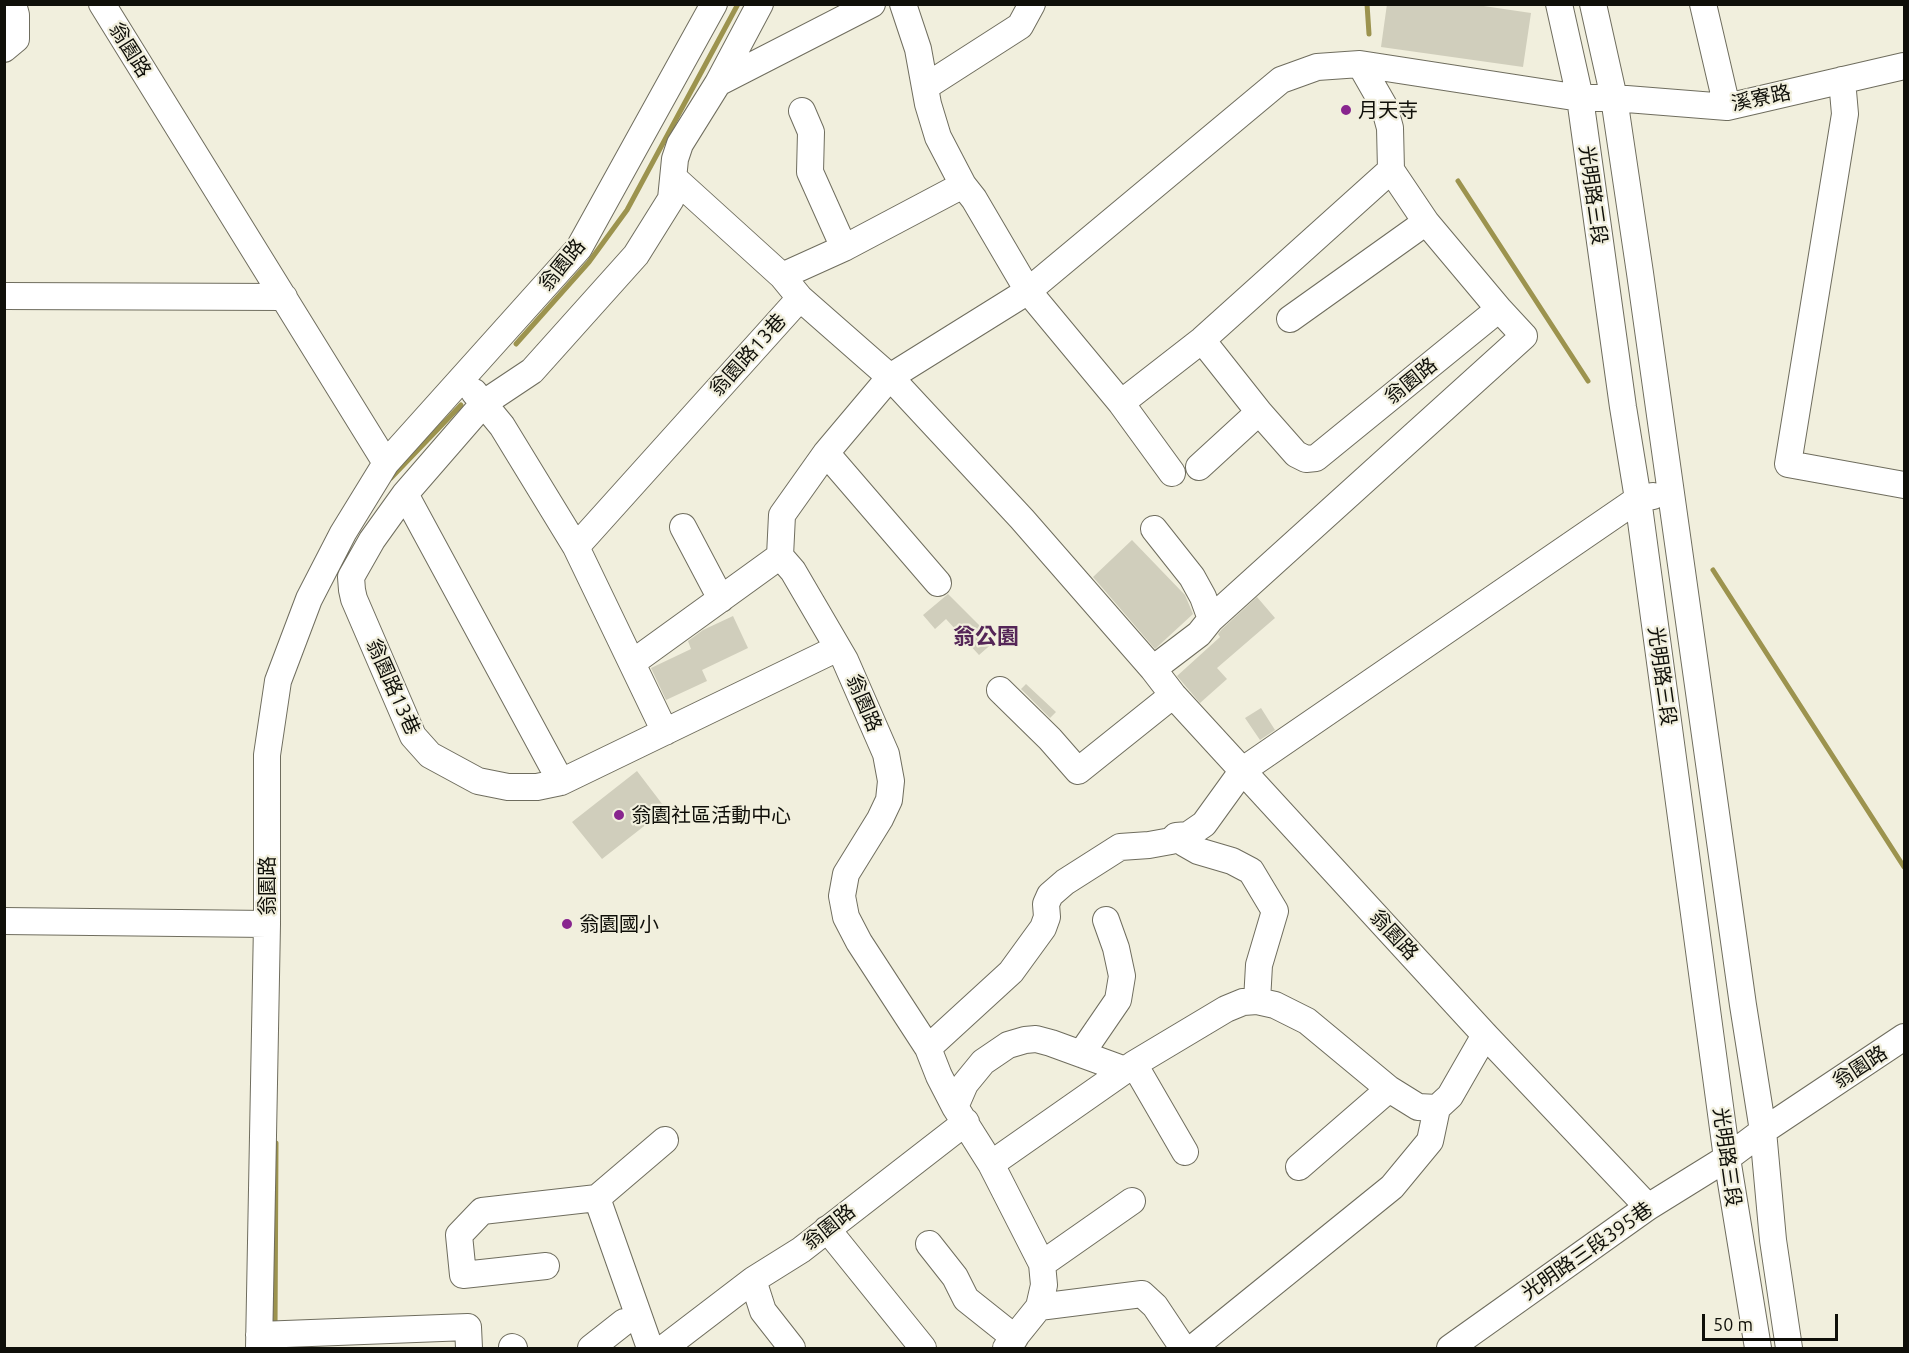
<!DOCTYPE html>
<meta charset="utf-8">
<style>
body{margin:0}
#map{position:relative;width:1909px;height:1353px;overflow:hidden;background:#f1efdd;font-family:Ubuntu,sans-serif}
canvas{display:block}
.frame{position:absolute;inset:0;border:6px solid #0f0f09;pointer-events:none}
.scale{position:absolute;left:1702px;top:1314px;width:136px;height:27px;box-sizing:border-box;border:3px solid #0f0f09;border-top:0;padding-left:8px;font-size:18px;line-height:21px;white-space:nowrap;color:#0f0f09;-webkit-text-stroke:4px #f1efdd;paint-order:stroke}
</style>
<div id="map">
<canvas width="1909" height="1353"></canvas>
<div class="frame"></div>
<div class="scale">50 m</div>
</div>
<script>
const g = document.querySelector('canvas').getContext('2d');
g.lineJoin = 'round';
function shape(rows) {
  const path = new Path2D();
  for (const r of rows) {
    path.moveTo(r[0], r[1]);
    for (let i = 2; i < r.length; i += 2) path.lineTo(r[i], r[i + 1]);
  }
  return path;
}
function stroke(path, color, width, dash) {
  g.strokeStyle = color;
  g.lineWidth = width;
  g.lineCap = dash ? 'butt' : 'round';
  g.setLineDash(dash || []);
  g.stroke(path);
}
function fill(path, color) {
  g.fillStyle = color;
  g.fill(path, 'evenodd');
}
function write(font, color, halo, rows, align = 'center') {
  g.font = font + ' Ubuntu,"Noto Sans TC",sans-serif';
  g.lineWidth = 4.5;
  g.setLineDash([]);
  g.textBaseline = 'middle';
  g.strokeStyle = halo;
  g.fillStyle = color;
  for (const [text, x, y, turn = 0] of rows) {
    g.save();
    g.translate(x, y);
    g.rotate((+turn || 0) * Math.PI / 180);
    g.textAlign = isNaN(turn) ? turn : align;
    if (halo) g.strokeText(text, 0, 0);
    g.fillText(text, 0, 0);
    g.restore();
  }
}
stroke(shape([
 [1367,4,1369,34],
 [1458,181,1588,381],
 [516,344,589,262,627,210,738,4],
 [391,478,461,405],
 [1713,570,1904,867],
 [275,1329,276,1143]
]), '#9c934e', 5);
fill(shape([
 [1387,4,1470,4,1531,13,1523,67,1381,47],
 [1132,540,1185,595,1193,614,1155,649,1093,577],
 [948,594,995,641,979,655,946,619,935,629,923,615],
 [1257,597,1275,618,1217,668,1227,679,1200,703,1177,676,1220,637,1218,634,1222,629],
 [733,616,748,648,702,670,707,681,666,700,651,668,691,649,688,641,703,630],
 [1026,684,1056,712,1050,718,1021,689],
 [1261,708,1275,730,1260,740,1245,718],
 [637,771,666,809,602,859,572,822]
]), '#d0cebc');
const minor = shape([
 [102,4,386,463],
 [760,4,718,83,680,144,675,159,671,199,636,255,532,371,484,403,405,494,372,540,351,577,352,590,354,599,413,736,430,755,478,781,508,787,537,787,561,782,838,648],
 [903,4,918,49,928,104,938,137,963,185,974,199,1028,291,1121,403,1172,473],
 [1559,4,1580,98,1623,407,1638,499,1727,1158,1758,1348],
 [1593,4,1614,98,1640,273,1743,1005,1763,1131,1773,1240,1789,1348],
 [1703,4,1727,107],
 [4,49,16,39,16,15,13,4],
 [1842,80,1845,114,1788,464,1904,485],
 [718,83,872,4],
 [925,87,1020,26,1032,4],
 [802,111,811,132,810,172,844,248],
 [674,178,782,276,800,298,890,377,1022,519,1153,669,1173,695,1485,1035,1648,1207],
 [782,276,844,248,963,185],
 [4,296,284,297],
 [1290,319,1426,222],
 [1202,340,1259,412,1296,454,1306,459,1316,458,1499,309,1426,222,1391,170,1390,128,1384,106,1360,64],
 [474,392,502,426,576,547,665,732],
 [1121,403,1202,340,1391,170],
 [826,453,938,583],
 [1199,467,1259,412],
 [405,494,561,782],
 [683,527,721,599],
 [576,547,800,298],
 [1211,619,1524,336,1499,309],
 [632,663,780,556],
 [1153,669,1199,634,1211,619,1203,597,1192,577,1154,529],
 [1000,690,1050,739,1078,771,1173,695],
 [1176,836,1184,843,1198,851,1232,861,1251,871,1275,911,1259,965,1257,1001],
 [4,921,267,924],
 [928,1048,1011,972,1043,928,1047,917,1046,904,1050,895,1065,882,1120,847,1149,845,1171,841,1176,836,1188,835,1204,824,1243,770,1638,499,1653,496],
 [1081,1054,1118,1000,1122,976,1116,948,1106,920],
 [1134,1064,1185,1152],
 [955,1107,965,1084,983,1062,1008,1045,1025,1040,1036,1039,1051,1043,1125,1070],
 [991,1164,1134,1064,1226,1009,1243,1002,1257,1001,1275,1005,1307,1021,1389,1089,1418,1107,1437,1108,1450,1096,1485,1035],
 [1299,1167,1389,1089],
 [597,1198,650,1348],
 [827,1229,923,1348],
 [929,1244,955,1277,966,1299,1015,1338],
 [1042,1264,1132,1201],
 [546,1266,463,1275,459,1235,482,1211,597,1198,665,1140],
 [1039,1307,1142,1294,1155,1306,1183,1348],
 [259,1335,468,1327,469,1348],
 [512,1347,514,1348],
 [259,1348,267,924,267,755,278,681,309,599,343,533,386,463,579,248,714,4],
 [591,1348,624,1322],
 [664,1348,753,1280],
 [792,1348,763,1311,753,1280,801,1250,966,1122],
 [1006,1348,1039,1307,1044,1285,1042,1264,991,1164,955,1107,939,1076,928,1048,859,942,846,917,842,896,846,874,880,819,889,800,891,781,886,754,845,660,793,571,780,556,782,515,826,453,890,377,1028,291,1281,80,1317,67,1360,64,1580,98,1614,98,1727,107,1904,66],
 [1193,1348,1392,1187,1430,1141,1437,1108],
 [1450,1348,1648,1207,1727,1158,1763,1131,1904,1037]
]);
stroke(minor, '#6f6d5e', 28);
stroke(minor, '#fff', 26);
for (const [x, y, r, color] of [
 [1346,110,6,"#88258e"],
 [619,815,6,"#88258e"],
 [567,924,6,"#88258e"]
]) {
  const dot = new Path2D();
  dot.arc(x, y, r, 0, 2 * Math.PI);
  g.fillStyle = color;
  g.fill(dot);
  stroke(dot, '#f1efdd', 2);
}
write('20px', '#0f0f09', '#f1efdd', [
 ["翁園路",130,50,58],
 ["溪寮路",1761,98,-12],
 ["光明路三段",1593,195,82],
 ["翁園路",562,265,-51],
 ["翁園路13巷",748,355,-48],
 ["翁園路",1411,381,-39],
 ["光明路三段",1662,676,82],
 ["翁園路13巷",393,687,66],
 ["翁園路",864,703,67],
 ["翁園路",267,886,-90],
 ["翁園路",1394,935,47],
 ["翁園路",1860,1067,-33],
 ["光明路三段",1727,1157,82],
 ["翁園路",829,1227,-38],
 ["光明路三段395巷",1587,1251,-35]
]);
write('20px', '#0f0f09', '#f1efdd', [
 ["月天寺",1358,110],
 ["翁園社區活動中心",631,815],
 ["翁園國小",579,924]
], 'left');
write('bold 22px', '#542557', '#f1efdd', [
 ["翁公園",986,637]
]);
</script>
